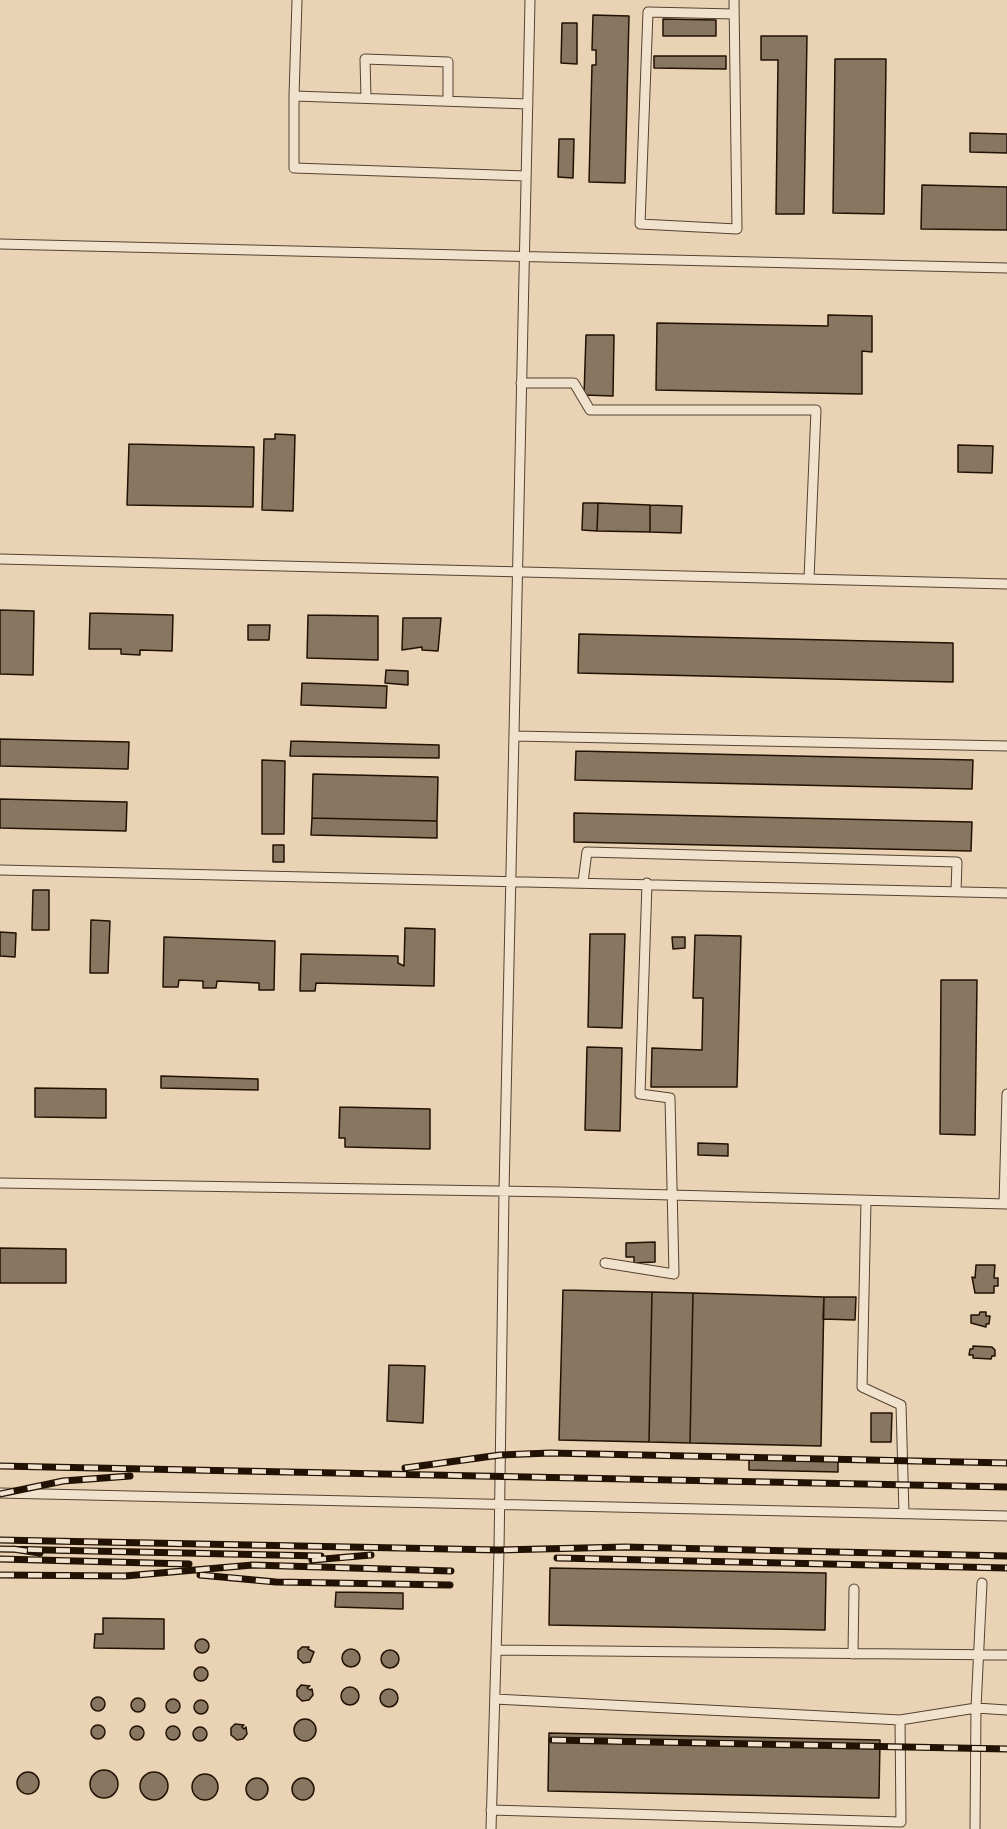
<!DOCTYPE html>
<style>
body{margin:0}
canvas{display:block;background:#e9d3b4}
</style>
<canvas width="1007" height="1829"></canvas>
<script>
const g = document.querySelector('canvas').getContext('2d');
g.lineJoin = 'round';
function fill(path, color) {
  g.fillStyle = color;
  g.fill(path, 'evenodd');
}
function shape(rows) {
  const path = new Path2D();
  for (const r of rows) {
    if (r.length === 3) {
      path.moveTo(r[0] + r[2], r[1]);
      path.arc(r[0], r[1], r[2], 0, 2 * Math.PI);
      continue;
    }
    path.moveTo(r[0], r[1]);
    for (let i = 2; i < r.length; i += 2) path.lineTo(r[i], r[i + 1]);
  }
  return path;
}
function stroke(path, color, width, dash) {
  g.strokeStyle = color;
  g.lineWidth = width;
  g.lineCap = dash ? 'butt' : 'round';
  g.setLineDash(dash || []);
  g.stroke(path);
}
const building = shape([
 [593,15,629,16,625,183,589,182,592,65,596,65,596,50,592,50,593,15],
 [663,19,716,20,716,36,663,36,663,19],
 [562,23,577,23,577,64,561,63,562,23],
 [761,36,807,36,804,214,776,214,778,60,761,60,761,36],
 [654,56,726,56,726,69,654,68,654,56],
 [835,59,886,59,884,214,833,213,835,59],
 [970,133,1007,134,1007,153,970,152,970,133],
 [559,139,574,139,573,178,558,177,559,139],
 [922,185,1007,187,1007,230,921,229,922,185],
 [828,315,872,316,872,352,862,351,862,394,656,390,657,323,828,326,828,315],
 [586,335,614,335,613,396,584,395,586,335],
 [275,434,295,435,293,511,262,510,264,439,275,439,275,434],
 [129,444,254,447,253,507,127,505,129,444],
 [958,445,993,446,992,473,958,472,958,445],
 [583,503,598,503,597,531,582,530,583,503],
 [598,503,650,505,650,532,597,531,598,503],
 [650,505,682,506,681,533,650,532,650,505],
 [0,610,34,611,33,675,0,674,0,610],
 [90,613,173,615,172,651,140,650,140,655,121,654,121,649,89,649,90,613],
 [308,615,378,616,378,660,307,658,308,615],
 [403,618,441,618,438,651,422,650,422,647,402,650,403,618],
 [248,625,270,625,269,640,248,640,248,625],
 [579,634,953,643,953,682,578,673,579,634],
 [386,670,408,671,408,685,385,683,386,670],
 [302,683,387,686,386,708,301,705,302,683],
 [0,739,129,742,128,769,0,766,0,739],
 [291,741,439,745,439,758,290,756,291,741],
 [576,751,973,760,972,789,575,780,576,751],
 [262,760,285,761,284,834,262,834,262,760],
 [313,774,438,777,437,821,312,818,313,774],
 [0,799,127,802,126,831,0,828,0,799],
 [574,813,972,822,971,851,574,842,574,813],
 [312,818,437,821,437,838,311,835,312,818],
 [273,845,284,845,284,862,273,862,273,845],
 [33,890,49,890,49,930,32,930,33,890],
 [91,920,110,921,108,973,90,973,91,920],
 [405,928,435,929,434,986,316,983,315,991,300,991,301,954,398,956,398,963,404,966,405,928],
 [0,932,16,933,15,957,0,956,0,932],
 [590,934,625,934,622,1028,588,1027,590,934],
 [695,935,741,936,737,1087,651,1087,652,1048,702,1050,703,998,693,998,695,935],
 [164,937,275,941,274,990,259,990,259,983,217,981,216,988,203,988,203,981,179,980,178,987,163,987,164,937],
 [672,937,685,937,685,948,673,949,672,937],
 [941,980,977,980,975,1135,940,1134,941,980],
 [587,1047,622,1048,620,1131,585,1130,587,1047],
 [161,1076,258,1079,258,1090,161,1088,161,1076],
 [35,1088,106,1089,106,1118,35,1117,35,1088],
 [340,1107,430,1109,430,1149,345,1147,345,1138,339,1138,340,1107],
 [698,1143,728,1144,728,1156,698,1155,698,1143],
 [655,1242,655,1262,634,1263,634,1257,626,1257,626,1243,655,1242],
 [0,1248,66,1249,66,1283,0,1283,0,1248],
 [976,1265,995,1265,994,1278,998,1278,998,1286,994,1286,994,1293,975,1293,972,1277,975,1278,976,1265],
 [563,1290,652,1292,649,1442,559,1440,563,1290],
 [652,1292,693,1293,690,1443,649,1442,652,1292],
 [693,1293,824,1297,821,1446,690,1443,693,1293],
 [824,1297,856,1297,855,1320,823,1319,824,1297],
 [980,1312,986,1312,986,1316,990,1316,989,1324,986,1324,986,1327,971,1323,971,1315,979,1315,980,1312],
 [973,1346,992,1347,995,1350,995,1356,992,1356,991,1359,973,1358,973,1355,969,1355,970,1349,973,1349,973,1346],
 [389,1365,425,1366,423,1423,387,1421,389,1365],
 [871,1413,892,1413,891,1442,871,1442,871,1413],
 [749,1456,838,1458,838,1472,749,1470,749,1456],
 [550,1568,826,1573,825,1630,549,1625,550,1568],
 [336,1592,403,1593,403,1609,335,1607,336,1592],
 [103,1618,164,1619,164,1649,94,1648,95,1634,103,1634,103,1618],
 [202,1646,7],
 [302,1647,309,1647,308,1649,314,1652,310,1662,303,1663,298,1658,298,1651,302,1647],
 [351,1658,9],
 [390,1659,9],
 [201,1674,7],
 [301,1685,310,1686,307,1688,310,1690,312,1689,313,1695,309,1700,302,1701,297,1696,297,1690,301,1685],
 [350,1696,9],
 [389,1698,9],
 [98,1704,7],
 [138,1705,7],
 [173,1706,7],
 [201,1707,7],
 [305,1730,11],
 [235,1724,244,1725,242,1727,244,1729,246,1727,247,1734,243,1739,237,1740,231,1735,231,1728,235,1724],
 [98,1732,7],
 [137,1733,7],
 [173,1733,7],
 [200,1734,7],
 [549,1733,880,1740,879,1798,548,1791,549,1733],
 [104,1784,14],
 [28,1783,11],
 [154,1786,14],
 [205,1787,13],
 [257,1789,11],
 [303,1789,11]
]);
fill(building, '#897660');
stroke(building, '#221204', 1.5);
const service = shape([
 [297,0,294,96,528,104],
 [734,14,648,12,640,224,737,229,734,0],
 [294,96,294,168,526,176],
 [366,98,365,59,448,62,448,101],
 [0,244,1007,268],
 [521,383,574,383,590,410,816,410,809,579],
 [0,559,1007,584],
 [514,736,1007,746],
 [0,870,1007,893],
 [583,882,587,852,957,862,956,891],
 [0,1183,559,1192,1007,1204],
 [866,1201,862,1387,901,1405,904,1514],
 [1004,1204,1007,1094],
 [605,1263,674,1274,670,1098,640,1094,647,883],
 [0,1493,1007,1516],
 [496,1650,1007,1655],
 [853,1654,854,1589],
 [900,1720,976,1708,982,1583],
 [491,1810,901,1822,900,1720,495,1699],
 [491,1829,499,1550,504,1192,530,0],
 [975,1829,976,1708,1007,1710]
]);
stroke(service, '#544230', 11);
stroke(service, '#f1e2ce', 9);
const rail = shape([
 [0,1466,1007,1487],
 [405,1468,500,1455,550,1453,1007,1463],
 [0,1494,63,1481,130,1476],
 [0,1540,499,1550,625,1547,1007,1556],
 [0,1549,321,1556],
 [13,1549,40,1553],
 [557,1558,1007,1568],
 [0,1559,189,1564],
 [312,1560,371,1555],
 [0,1575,125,1576,253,1565,451,1571],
 [200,1575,276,1582,450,1585],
 [552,1740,1007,1749]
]);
stroke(rail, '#221204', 7);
stroke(rail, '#f1e2ce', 4.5, [14]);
</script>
